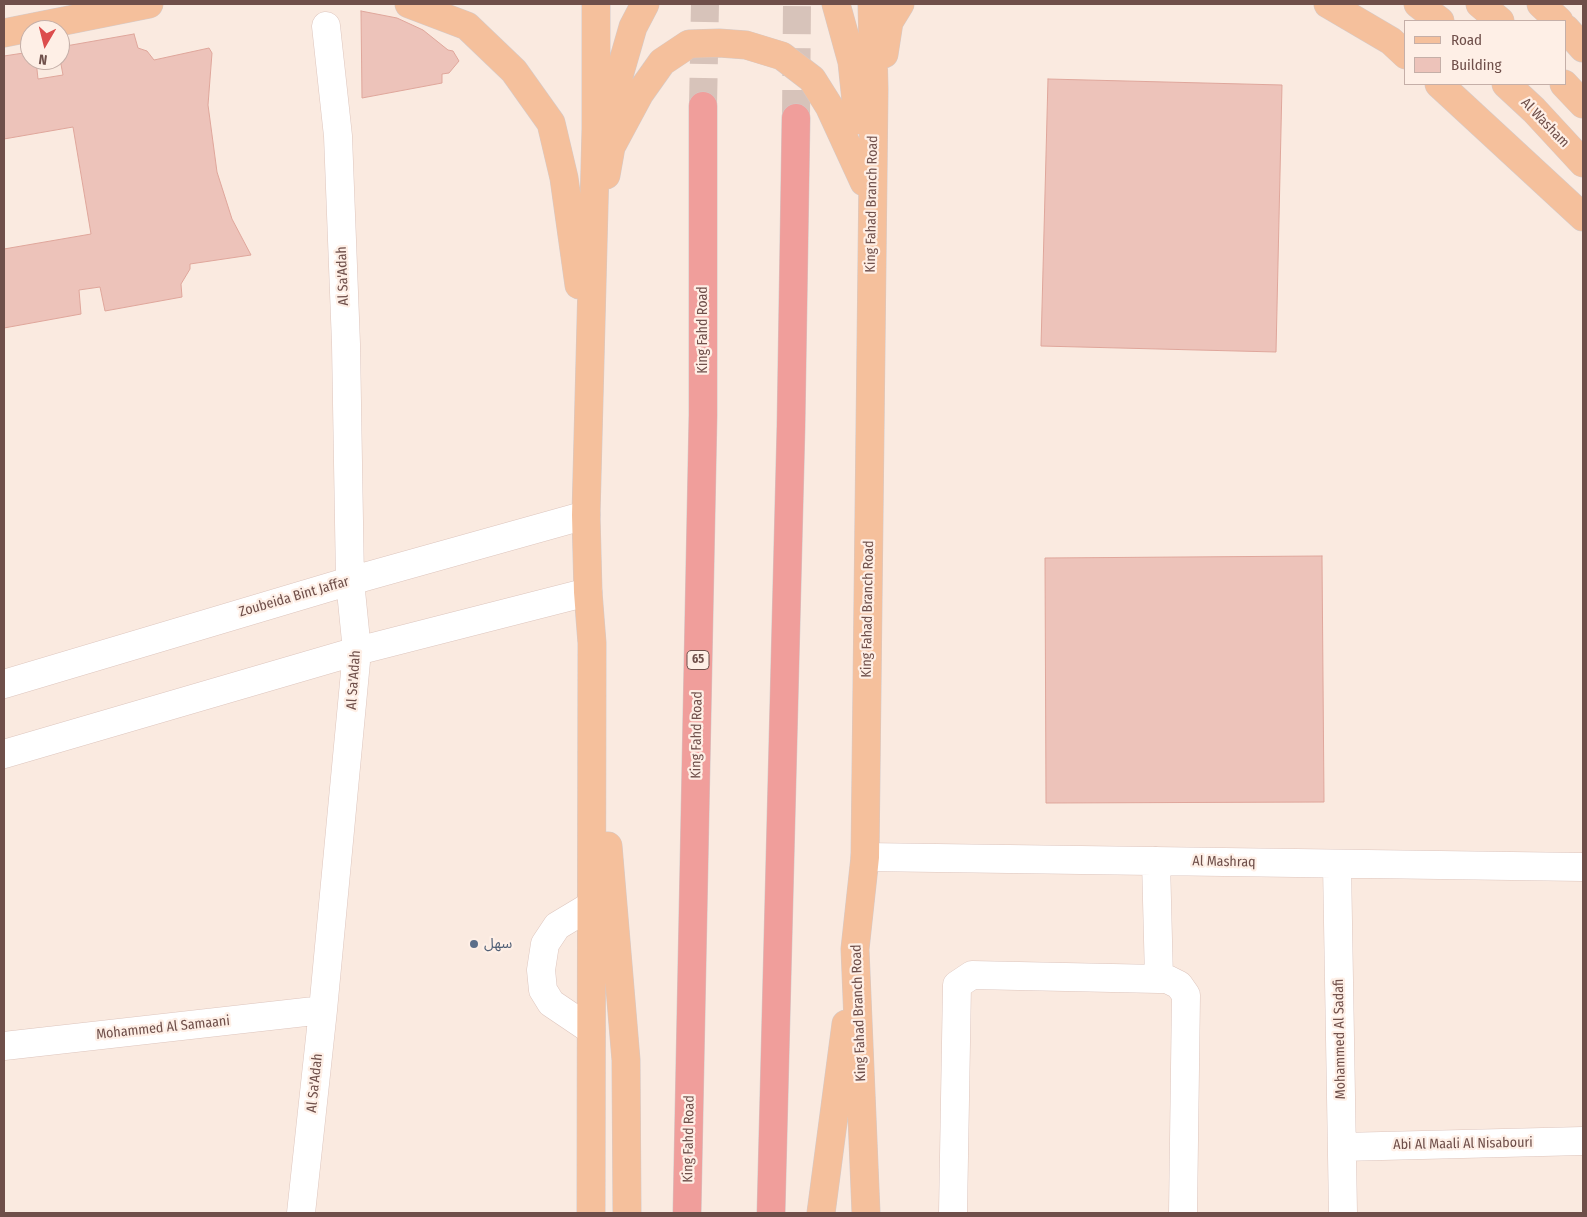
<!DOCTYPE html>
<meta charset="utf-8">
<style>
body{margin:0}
#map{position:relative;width:1587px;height:1217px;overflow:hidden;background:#faeae0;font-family:"Fira Sans Condensed",sans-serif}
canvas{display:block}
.frame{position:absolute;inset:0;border:5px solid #6f4f4a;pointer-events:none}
.legend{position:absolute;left:1404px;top:20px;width:162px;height:65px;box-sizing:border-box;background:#feefe6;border:1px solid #c5afa8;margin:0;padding:6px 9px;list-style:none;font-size:15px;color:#6f4f4a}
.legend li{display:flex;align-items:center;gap:10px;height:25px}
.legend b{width:25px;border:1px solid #c5afa8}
.north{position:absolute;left:20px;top:20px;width:50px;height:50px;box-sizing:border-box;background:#feefe6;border:1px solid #c5afa8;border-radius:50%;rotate:188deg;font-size:14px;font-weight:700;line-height:20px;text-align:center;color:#6f4f4a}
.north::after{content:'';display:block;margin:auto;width:18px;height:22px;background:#dc4d4d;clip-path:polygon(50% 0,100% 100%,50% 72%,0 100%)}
</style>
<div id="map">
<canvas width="1587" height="1217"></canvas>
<div class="frame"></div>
<ul class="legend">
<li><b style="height:6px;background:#f5c09c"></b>Road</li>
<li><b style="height:14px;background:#edc3ba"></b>Building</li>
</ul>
<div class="north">N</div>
</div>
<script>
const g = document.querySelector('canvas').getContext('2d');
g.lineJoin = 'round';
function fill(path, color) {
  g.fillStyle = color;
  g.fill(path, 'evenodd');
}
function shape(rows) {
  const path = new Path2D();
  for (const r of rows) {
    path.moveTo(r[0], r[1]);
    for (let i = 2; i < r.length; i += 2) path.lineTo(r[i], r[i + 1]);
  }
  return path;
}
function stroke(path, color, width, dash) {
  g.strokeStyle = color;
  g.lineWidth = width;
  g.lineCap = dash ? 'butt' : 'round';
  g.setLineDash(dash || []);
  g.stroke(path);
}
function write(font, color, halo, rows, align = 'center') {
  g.font = font + ' "Fira Sans Condensed","Noto Sans Arabic",sans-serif';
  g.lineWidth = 4.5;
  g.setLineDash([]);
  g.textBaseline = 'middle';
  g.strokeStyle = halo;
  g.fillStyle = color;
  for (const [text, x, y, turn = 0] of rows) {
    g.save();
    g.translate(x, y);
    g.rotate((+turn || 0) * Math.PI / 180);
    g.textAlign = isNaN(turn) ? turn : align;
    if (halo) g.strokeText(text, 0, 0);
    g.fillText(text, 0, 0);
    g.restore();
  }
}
const building = shape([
 [361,11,397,18,423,30,448,50,453,51,459,61,449,73,442,74,442,83,362,98,361,11],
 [134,34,138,48,147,51,154,60,209,48,212,53,208,105,217,172,232,219,251,255,190,264,190,269,181,284,182,297,105,311,100,287,79,290,81,314,4,328,4,249,91,234,73,127,4,139,4,56,30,52,30,60,36,60,38,79,63,75,60,59,60,47,134,34],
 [1048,79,1282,85,1276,352,1041,346,1048,79],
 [1322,556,1324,802,1046,803,1045,558,1322,556]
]);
fill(building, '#edc3ba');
stroke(building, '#dfa69b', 1);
stroke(shape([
 [703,106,705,4],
 [796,118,797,4]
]), '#d7c3ba', 28, [28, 14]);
const minor = shape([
 [4,684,350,581,586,515],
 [4,754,357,651,588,592],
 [865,857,1583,867],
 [1156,861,1159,979,1167,979,1179,985,1186,995,1183,1213],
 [1337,864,1343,1213],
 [591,1030,551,1003,543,990,541,970,545,944,557,926,592,905],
 [4,1046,323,1010],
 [1342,1147,1583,1141],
 [301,1213,323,1010,357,651,350,581,346,344,338,136,326,26],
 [953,1213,957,985,972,975,1159,979]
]);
const major = shape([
 [409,4,467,26,514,71,551,123,564,178,579,285],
 [836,4,852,62,858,120],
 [1328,4,1391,41,1406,55],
 [1418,4,1440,21],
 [1480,4,1500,21],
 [1541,4,1559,21],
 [1566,29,1583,48],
 [4,33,149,4],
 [884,54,889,22,900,4],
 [1439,84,1583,217],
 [1506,84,1534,110,1583,163],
 [1564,84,1583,104],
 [610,126,614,93,633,27,645,4],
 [606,175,611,147,640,93,662,62,689,44,719,43,746,45,782,56,812,79,829,106,864,182],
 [608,846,626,1060,627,1213],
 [591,1213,592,643,588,592,586,515,596,129,596,4],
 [821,1213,846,1024],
 [866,1213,855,949,865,857,874,89,872,4]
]);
const highway = shape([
 [687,1213,703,415,703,106],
 [771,1213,791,426,796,118]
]);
stroke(minor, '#ddc5bd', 29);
stroke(major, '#d4cac9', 29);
stroke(highway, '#d4cac9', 29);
stroke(minor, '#fff', 28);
stroke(major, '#f5c09c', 28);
stroke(highway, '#f09e9b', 28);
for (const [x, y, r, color] of [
 [474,944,5,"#5c6f8a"]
]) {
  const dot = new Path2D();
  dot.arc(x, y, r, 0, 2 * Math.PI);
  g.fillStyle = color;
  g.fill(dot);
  stroke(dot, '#feefe6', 2);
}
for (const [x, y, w] of [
 [698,660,22]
]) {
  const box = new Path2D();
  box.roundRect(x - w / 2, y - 9.5, w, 19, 4);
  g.fillStyle = '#feefe6';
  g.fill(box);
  stroke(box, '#6f4f4a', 1);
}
write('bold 12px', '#6f4f4a', null, [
 ["65",698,660]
]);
write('14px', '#6f4f4a', '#feefe6', [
 ["Al Washam",1545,123,46],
 ["King Fahad Branch Road",872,204,-89],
 ["Al Sa'Adah",343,276,-92],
 ["King Fahd Road",703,330,-90],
 ["Zoubeida Bint Jaffar",294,597,-16],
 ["King Fahad Branch Road",868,609,-89],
 ["Al Sa'Adah",354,680,-86],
 ["King Fahd Road",697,735,-89],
 ["Al Mashraq",1224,862,1],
 ["King Fahad Branch Road",859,1013,-92],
 ["Mohammed Al Samaani",163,1028,-6],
 ["Mohammed Al Sadafi",1340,1039,-91],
 ["Al Sa'Adah",315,1083,-84],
 ["King Fahd Road",689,1139,-89],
 ["Abi Al Maali Al Nisabouri",1463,1144,-1]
]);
write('14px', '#4e5e75', '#feefe6', [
 ["سهل",484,944]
], 'left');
</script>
